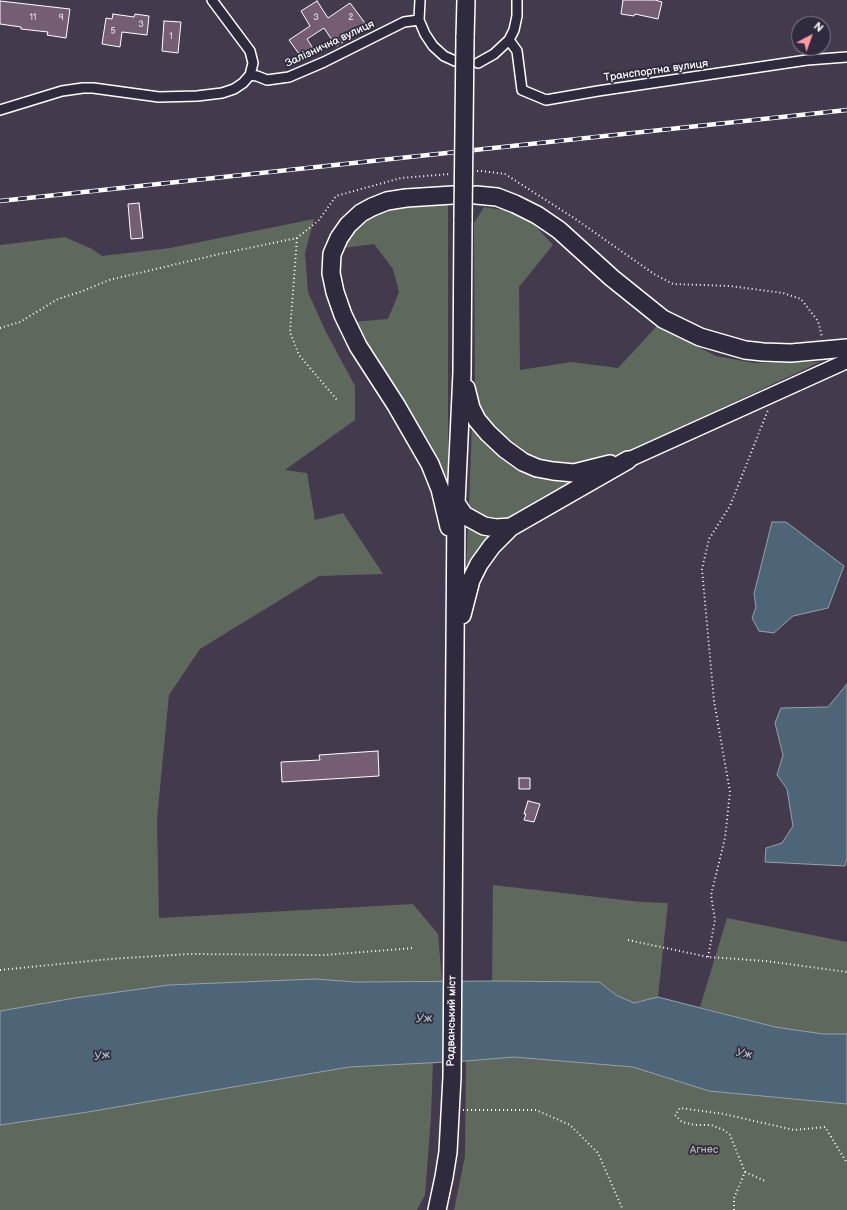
<!DOCTYPE html>
<meta charset="utf-8">
<style>
body{margin:0}
#map{position:relative;width:847px;height:1210px;overflow:hidden;background:#443a4e;font-family:"Balsamiq Sans",sans-serif}
canvas{display:block}
.north{position:absolute;left:791px;top:16px;width:40px;height:40px;box-sizing:border-box;background:#2f2a3d;border:1px solid #827f8b;border-radius:50%;rotate:41deg;font-size:11px;font-weight:700;line-height:16px;text-align:center;color:#fff}
.north::after{content:'';display:block;margin:auto;width:14px;height:18px;background:#ff9aa2;clip-path:polygon(50% 0,100% 100%,50% 72%,0 100%)}
</style>
<div id="map">
<canvas width="847" height="1210"></canvas>
<div class="north">N</div>
</div>
<script>
const g = document.querySelector('canvas').getContext('2d');
g.lineJoin = 'round';
function fill(path, color) {
  g.fillStyle = color;
  g.fill(path, 'evenodd');
}
function shape(rows) {
  const path = new Path2D();
  for (const r of rows) {
    path.moveTo(r[0], r[1]);
    for (let i = 2; i < r.length; i += 2) path.lineTo(r[i], r[i + 1]);
  }
  return path;
}
function stroke(path, color, width, dash) {
  g.strokeStyle = color;
  g.lineWidth = width;
  g.lineCap = dash ? 'butt' : 'round';
  g.setLineDash(dash || []);
  g.stroke(path);
}
function write(font, color, halo, rows, align = 'center') {
  g.font = font + ' "Balsamiq Sans",sans-serif';
  g.lineWidth = 3.5;
  g.setLineDash([]);
  g.textBaseline = 'middle';
  g.strokeStyle = halo;
  g.fillStyle = color;
  for (const [text, x, y, turn = 0] of rows) {
    g.save();
    g.translate(x, y);
    g.rotate((+turn || 0) * Math.PI / 180);
    g.textAlign = isNaN(turn) ? turn : align;
    if (halo) g.strokeText(text, 0, 0);
    g.fillText(text, 0, 0);
    g.restore();
  }
}
fill(shape([
 [410,205,448,205,448,480,445,479,365,345,353,322,388,319,399,292,393,269,374,244,343,248,345,240,358,225,376,213],
 [484,207,509,211,531,221,553,245,519,287,520,370,571,362,618,368,657,326,716,356,754,363,820,362,621,455,588,465,562,468,520,455,482,418,475,394,474,223],
 [314,219,305,253,308,292,325,330,355,386,355,420,285,470,307,473,315,520,343,513,383,574,319,576,200,649,169,695,157,819,159,918,413,904,438,934,442,981,356,982,315,979,169,985,75,998,0,1011,0,245,65,237,92,249,102,256,170,248],
 [472,424,515,462,578,479,514,517,505,520,492,520,483,517,476,513,469,506],
 [468,523,499,533,466,577],
 [493,885,641,902,668,903,658,997,634,1003,616,995,599,982,492,981],
 [727,918,847,942,847,1034,823,1034,775,1027,700,1007],
 [514,1057,633,1067,709,1091,847,1104,847,1210,454,1210,465,1156,466,1061],
 [433,1062,431,1117,425,1195,417,1210,0,1210,0,1125,88,1112,349,1067]
]), '#5e685c');
const water = shape([
 [772,522,786,522,844,566,828,608,793,616,774,633,759,631,752,618,756,607,754,594,772,522],
 [847,684,847,858,845,866,765,862,766,848,782,843,793,826,787,789,777,775,783,755,775,723,781,708,828,707,847,684],
 [315,979,356,982,492,981,599,982,616,995,634,1003,658,997,775,1027,823,1034,847,1034,847,1104,709,1091,633,1067,514,1057,466,1061,349,1067,88,1112,0,1125,0,1011,75,998,169,985,315,979]
]);
fill(water, '#4d6576');
stroke(water, '#94a3ad', 1);
const building = shape([
 [623,0,655,0,662,2,658,19,635,14,634,16,621,14,623,0],
 [0,1,70,9,66,38,47,35,48,32,21,29,21,27,0,24,0,1],
 [317,1,328,18,350,3,365,23,341,40,343,42,336,46,324,28,307,39,314,50,302,58,289,40,310,26,301,11,317,1],
 [113,14,134,17,135,14,149,16,147,35,122,32,120,47,102,44,106,18,112,19,113,14],
 [164,21,181,22,178,53,162,51,164,21],
 [139,203,143,238,131,239,128,204,139,203],
 [378,751,379,776,282,782,281,762,320,760,319,755,378,751],
 [519,778,530,778,530,789,519,789,519,778],
 [528,801,540,804,534,822,524,820,526,814,524,814,528,801]
]);
fill(building, '#755e74');
stroke(building, '#fff', 1);
const street = shape([
 [212,0,250,51,253,63,250,75],
 [420,0,419,20,425,34,433,46,444,56,455,61],
 [509,40,517,51,522,90,546,100,598,91,807,60,847,57],
 [478,63,494,54,509,40,514,30,517,16,517,0],
 [0,110,62,91,83,88,93,88,159,97,197,96,222,93,234,89,243,83,250,75,257,76,267,80,289,77,324,62,404,22,419,20]
]);
const primary = shape([
 [628,460,847,361]
]);
const highway = shape([
 [465,38,466,0],
 [476,195,497,197,515,204,537,215,559,230,612,278,663,319,700,337,745,350,763,352,791,353,847,348],
 [466,388,471,408,477,420,488,433,505,449,523,462,537,468,553,471,574,473,610,464],
 [456,503,464,515,484,526,496,528,511,527],
 [449,527,440,489,430,464,396,405,358,346,343,315,335,292,331,273,332,254,339,238,348,225,361,213,372,207,387,201,406,198,453,195],
 [462,615,471,580,479,564,492,546,511,527,628,460],
 [437,1210,444,1177,448,1152,452,1077,456,503,462,373,463,219]
]);
stroke(street, '#fff', 12);
stroke(primary, '#fff', 17);
stroke(highway, '#fff', 20);
stroke(shape([
 [477,171,482,171,505,174,574,218,654,274,673,284,730,286,783,293,801,299,818,321,822,337],
 [297,238,290,332,299,355,338,401],
 [0,328,20,322,58,299,83,291,109,280,215,255,297,238,319,220,336,196,401,178,450,174],
 [628,940,708,957,766,961,847,972],
 [708,957,715,920,711,895,725,838,730,792,714,701,702,569,709,539,730,506,768,410],
 [0,970,110,959,190,954,324,955,415,948],
 [463,1110,536,1110,570,1125,598,1153,623,1210],
 [745,1172,765,1181],
 [734,1210,734,1198,745,1172,730,1135,724,1130,711,1125,695,1125,682,1122,675,1115,680,1108,724,1114,794,1130,825,1127,847,1163]
]), '#fff', 2, [1, 3]);
stroke(street, '#2f2a3d', 9);
stroke(primary, '#2f2a3d', 14);
stroke(highway, '#2f2a3d', 17);
const rail = shape([
 [0,201,847,110]
]);
stroke(rail, '#fff', 4.5);
stroke(rail, '#2f2a3d', 3, [9]);
const highwayBridge = shape([
 [463,219,465,38]
]);
stroke(highwayBridge, '#fff', 20, []);
stroke(highwayBridge, '#2f2a3d', 17);
write('9px', '#dcd7dc', null, [
 ["11",33,18],
 ["9",61,18],
 ["3",316,18],
 ["2",351,18],
 ["3",141,25],
 ["5",113,32],
 ["1",171,37]
]);
write('11px', '#fff', '#2f2a3d', [
 ["Залізнична вулиця",330,44,-25],
 ["Транспортна вулиця",656,71,-8],
 ["Радванський міст",452,1021,-89]
]);
write('11px', '#aeb4ae', '#2f2a3d', [
 ["Агнес",704,1150]
]);
write('italic 12px', '#afbac1', '#2f2a3d', [
 ["Уж",424,1019,-3],
 ["Уж",744,1054,10],
 ["Уж",102,1056,-9]
]);
</script>
